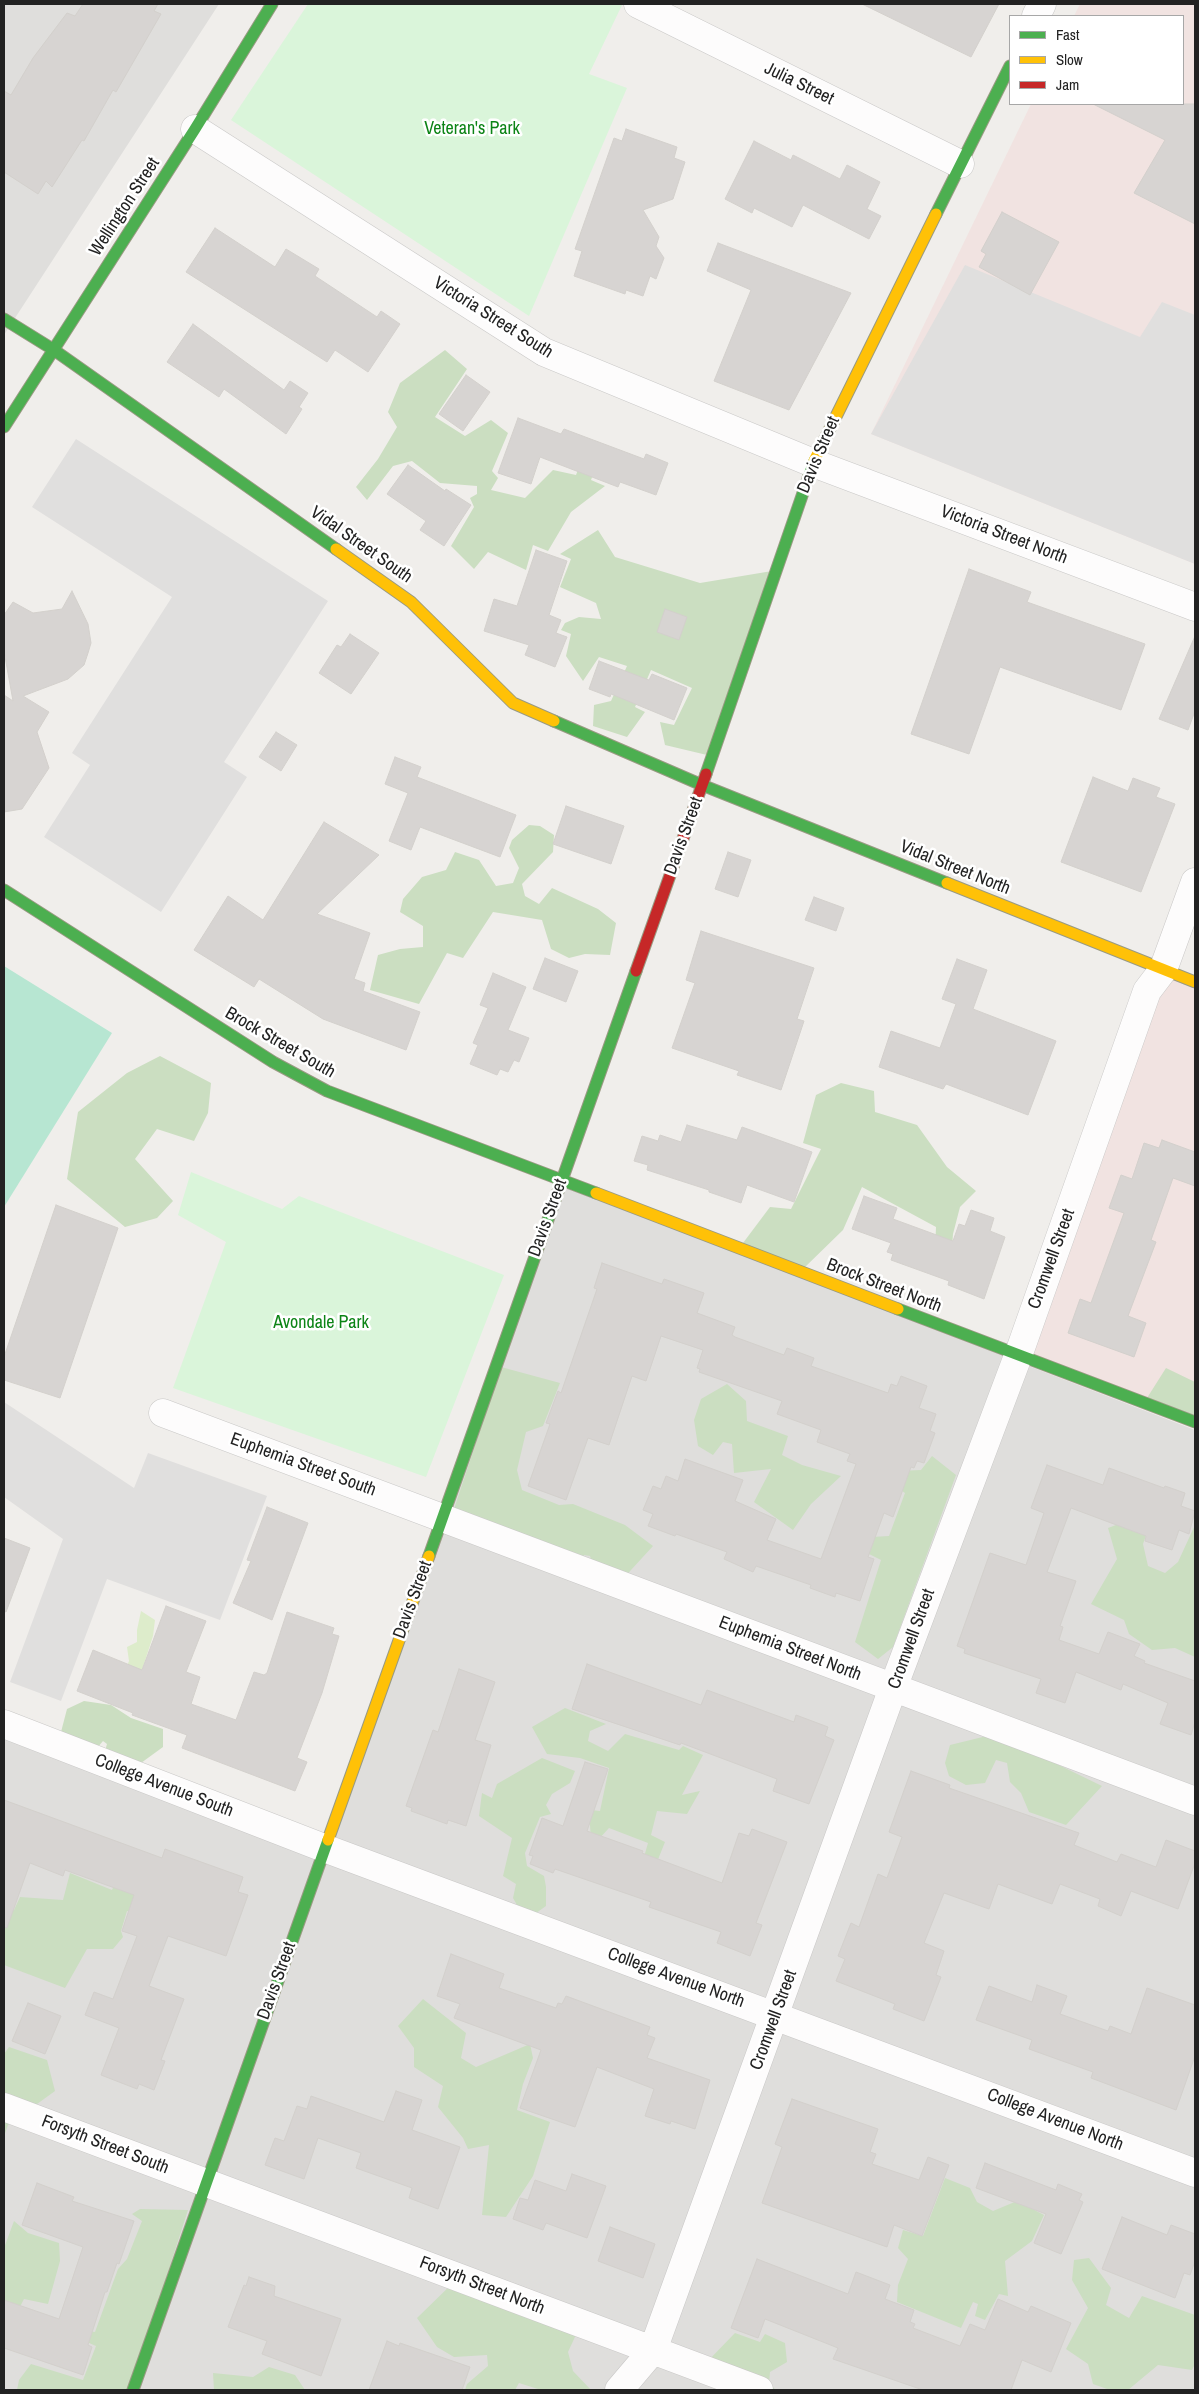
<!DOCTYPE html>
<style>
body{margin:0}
#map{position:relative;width:1199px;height:2394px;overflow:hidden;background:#f0eeeb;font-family:"Archivo Narrow",sans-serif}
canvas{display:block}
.frame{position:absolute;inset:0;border:5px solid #222;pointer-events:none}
.legend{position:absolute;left:1009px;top:15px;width:175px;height:90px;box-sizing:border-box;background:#fff;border:1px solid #a7a7a7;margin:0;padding:6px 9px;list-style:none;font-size:15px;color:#222}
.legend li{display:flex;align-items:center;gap:10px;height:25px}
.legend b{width:25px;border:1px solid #a7a7a7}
</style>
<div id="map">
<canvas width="1199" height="2394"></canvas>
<div class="frame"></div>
<ul class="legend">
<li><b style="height:6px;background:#4caf50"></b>Fast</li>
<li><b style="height:6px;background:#ffc107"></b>Slow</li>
<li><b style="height:6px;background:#c62828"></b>Jam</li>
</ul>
</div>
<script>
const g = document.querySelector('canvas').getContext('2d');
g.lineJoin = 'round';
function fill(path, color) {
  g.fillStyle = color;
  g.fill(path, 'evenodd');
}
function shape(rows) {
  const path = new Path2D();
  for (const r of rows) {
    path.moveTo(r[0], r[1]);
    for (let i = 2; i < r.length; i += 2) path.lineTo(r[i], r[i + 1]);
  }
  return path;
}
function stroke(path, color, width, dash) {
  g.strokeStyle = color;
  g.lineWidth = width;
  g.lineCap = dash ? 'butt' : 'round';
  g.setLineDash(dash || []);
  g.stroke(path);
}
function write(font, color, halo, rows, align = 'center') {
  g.font = font + ' "Archivo Narrow",sans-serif';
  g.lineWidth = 5;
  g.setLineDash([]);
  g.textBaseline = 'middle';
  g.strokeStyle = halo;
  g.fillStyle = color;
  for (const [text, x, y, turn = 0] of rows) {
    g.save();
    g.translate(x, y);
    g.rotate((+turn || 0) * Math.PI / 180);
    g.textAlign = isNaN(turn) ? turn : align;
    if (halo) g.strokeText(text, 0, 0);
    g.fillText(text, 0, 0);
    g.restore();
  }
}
fill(shape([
 [4,4,219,4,4,335],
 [563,1187,1013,1357,892,1683,446,1515],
 [1021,1363,1195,1430,1195,1796,901,1685],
 [445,1522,889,1690,775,2012,331,1844],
 [896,1694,1195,1806,1195,2170,780,2014],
 [4,1728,320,1850,203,2177,4,2099],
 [326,1854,773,2016,651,2347,210,2180],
 [778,2019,1195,2177,1195,2390,772,2390,657,2348],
 [4,2119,201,2185,128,2390,4,2390],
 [208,2187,634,2347,618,2390,137,2390],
 [655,2353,753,2390,621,2390]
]), '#dfdedc');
fill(shape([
 [1080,4,1195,4,1195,564,871,434,1031,104,1183,104,1183,16,1074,16],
 [1163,975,1195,987,1195,1417,1025,1352]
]), '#f1e3e1');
fill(shape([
 [141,1611,155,1620,153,1636,142,1670,123,1676,129,1661,127,1647,137,1642,137,1630]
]), '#ddeccb');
fill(shape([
 [445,350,467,369,435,417,465,436,491,420,508,433,492,471,498,478,491,490,525,498,553,470,576,475,581,462,597,464,591,480,605,486,571,512,548,551,533,545,526,570,488,552,474,569,451,546,474,507,470,498,477,494,477,486,440,483,412,461,393,466,367,500,356,487,378,459,397,427,388,412,400,383],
 [598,530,615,557,700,583,772,571,707,755,665,745,660,722,674,725,692,688,651,670,635,707,645,712,627,737,593,726,594,705,611,701,627,666,599,657,583,681,566,656,571,634,561,630,565,623,579,617,601,619,596,603,560,587,571,559,560,554],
 [529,825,540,826,554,835,553,852,522,884,525,896,539,904,552,888,598,909,616,923,610,955,585,954,569,958,551,949,542,920,493,912,463,958,447,953,419,1004,370,990,378,955,400,949,423,947,423,926,400,912,403,899,422,877,446,870,455,852,479,860,496,886,513,883,519,868,509,848,512,840],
 [160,1056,211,1083,208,1113,194,1141,157,1129,135,1159,173,1201,157,1218,125,1227,67,1179,78,1112,127,1073],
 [841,1083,874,1091,875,1112,917,1125,947,1167,976,1191,960,1207,953,1234,951,1261,935,1250,936,1227,862,1187,843,1230,803,1269,743,1243,770,1207,791,1209,821,1149,803,1143,816,1095],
 [501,1367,560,1383,543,1426,526,1432,517,1470,522,1490,559,1505,573,1504,625,1525,653,1546,620,1582,595,1571,590,1556,584,1555,579,1564,453,1512],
 [1166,1368,1195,1382,1195,1416,1147,1398],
 [727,1384,746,1401,747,1421,788,1436,782,1455,802,1465,841,1476,811,1504,793,1530,754,1502,771,1469,734,1473,732,1444,723,1442,713,1455,698,1446,694,1420,701,1399],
 [932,1456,956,1475,893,1647,878,1659,855,1642,881,1560,855,1547,855,1538,889,1536,905,1493,876,1472,921,1470],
 [1124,1512,1151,1521,1143,1544,1148,1566,1165,1573,1178,1562,1195,1525,1195,1657,1175,1648,1152,1650,1129,1634,1124,1620,1091,1604,1117,1559,1108,1528,1116,1525],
 [84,1701,111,1705,131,1718,163,1729,163,1747,141,1763,105,1751,107,1744,103,1741,97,1748,61,1732,67,1709],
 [565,1708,606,1724,590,1731,588,1741,608,1751,625,1734,679,1750,683,1746,703,1755,682,1795,700,1791,687,1814,657,1811,651,1835,665,1842,653,1872,644,1857,648,1843,609,1828,597,1841,591,1840,590,1825,579,1813,582,1809,600,1811,609,1768,580,1758,547,1754,532,1727],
 [995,1734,1102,1786,1066,1825,1029,1812,1021,1793,1010,1782,1007,1763,996,1760,985,1783,966,1785,949,1776,945,1763,950,1745],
 [542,1758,575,1771,570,1783,552,1794,546,1805,551,1814,540,1817,525,1853,527,1866,544,1876,546,1887,546,1906,529,1918,521,1912,513,1898,516,1884,503,1876,512,1838,479,1816,482,1793,492,1798,497,1784],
 [121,1870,145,1906,142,1916,127,1911,121,1931,123,1937,113,1949,87,1949,65,1988,4,1965,4,1906,14,1910,20,1897,63,1900,70,1873,112,1890],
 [423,1999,466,2033,461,2058,476,2067,530,2044,533,2058,523,2084,517,2110,550,2122,533,2176,506,2217,482,2215,489,2145,468,2149,463,2138,438,2107,443,2086,414,2067,414,2048,398,2026],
 [9,2047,47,2060,55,2091,8,2125,4,2136,4,2054],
 [945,2178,970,2188,977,2202,993,2211,1017,2201,1044,2215,1032,2241,1005,2261,1008,2296,999,2294,985,2320,975,2316,978,2304,973,2302,961,2328,897,2302,898,2285,908,2259,898,2248,903,2230,923,2236],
 [140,2209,188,2210,130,2390,17,2390,19,2380,31,2364,83,2380,96,2346,73,2336,74,2329,95,2332,118,2269,127,2259,142,2221,132,2214],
 [14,2221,28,2233,59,2243,60,2261,48,2304,24,2299,7,2332,4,2333,4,2248],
 [1089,2258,1111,2288,1106,2305,1129,2318,1142,2296,1195,2315,1195,2364,1192,2370,1158,2365,1128,2390,1110,2390,1093,2384,1088,2364,1066,2349,1088,2308,1072,2280,1074,2260],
 [456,2280,580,2326,568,2352,573,2371,591,2390,541,2390,519,2383,515,2390,465,2390,467,2384,488,2366,487,2355,454,2357,437,2347,417,2318],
 [735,2333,760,2342,765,2334,785,2343,787,2362,770,2372,769,2384,776,2390,743,2390,704,2365],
 [269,2367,295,2375,305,2390,214,2390,213,2373,253,2377]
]), '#cbdec1');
fill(shape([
 [308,4,622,5,589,74,627,88,529,316,231,120],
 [191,1172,282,1209,299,1196,504,1275,426,1477,173,1388,226,1242,178,1215]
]), '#daf5da');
fill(shape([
 [4,966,112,1033,4,1207]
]), '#b7e6d2');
fill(shape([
 [965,265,1140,337,1162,302,1195,315,1195,564,871,434],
 [76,439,328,601,224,762,247,777,161,912,44,837,90,765,72,753,172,597,32,507],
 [4,1402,134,1488,148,1453,267,1496,220,1620,107,1579,61,1701,10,1682,63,1539,4,1497]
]), '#e0dfde');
const building = shape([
 [83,4,158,4,154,11,161,14,116,92,113,90,84,141,82,140,52,187,46,181,38,194,4,172,4,91,11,95,33,58,67,13,75,16,83,4],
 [862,4,999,4,971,57,862,4],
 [1093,104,1195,104,1195,224,1134,193,1165,140,1093,104],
 [626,129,677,147,674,158,685,162,673,199,643,210,659,237,656,246,664,258,656,279,650,276,643,296,626,290,625,294,574,276,582,251,575,249,614,138,622,141,626,129],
 [754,141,791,160,793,155,840,179,847,165,880,182,867,209,881,216,869,239,803,205,792,227,754,208,752,213,725,199,754,141],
 [1002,212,1059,242,1030,295,979,267,986,254,981,251,1002,212],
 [215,228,275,267,286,249,319,269,315,276,377,317,381,311,400,324,368,372,335,350,327,362,186,272,215,228],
 [718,243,851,293,789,410,714,381,751,290,707,271,718,243],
 [193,324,284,390,290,381,308,393,299,407,302,409,286,434,224,389,219,397,167,362,193,324],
 [466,375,490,392,463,431,439,414,466,375],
 [518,418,561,434,564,429,644,459,646,454,668,463,656,495,620,482,618,487,540,457,531,484,498,473,518,418],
 [408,465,445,491,446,489,471,505,444,546,420,530,426,521,387,494,408,465],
 [536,550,567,561,549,615,561,620,556,633,567,637,555,667,525,655,529,645,484,631,494,599,517,606,536,550],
 [969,569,1031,592,1027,602,1145,644,1121,710,1000,667,969,754,911,734,969,569],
 [72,591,88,624,91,643,88,653,84,665,68,679,23,696,49,712,37,732,49,768,22,809,4,812,4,695,13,701,4,651,4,615,13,602,33,613,62,609,72,591],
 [665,609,687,617,679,640,657,632,665,609],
 [350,634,379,653,351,694,319,673,337,645,341,647,350,634],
 [1195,636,1195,711,1188,730,1159,719,1195,636],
 [599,661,649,680,652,674,687,688,674,720,611,694,610,697,589,689,599,661],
 [276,732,297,745,281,771,259,757,276,732],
 [395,757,421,767,417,777,516,815,500,857,420,827,411,850,389,841,408,793,385,784,395,757],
 [1093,777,1128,791,1133,778,1160,788,1156,797,1175,804,1141,892,1061,862,1093,777],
 [566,806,624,826,611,864,553,844,566,806],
 [324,822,379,855,317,914,370,933,354,979,365,983,363,991,420,1012,406,1050,323,1019,259,979,254,987,194,950,228,896,263,920,324,822],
 [728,852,751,860,738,897,715,889,728,852],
 [814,897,844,908,836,931,805,920,814,897],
 [701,931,814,968,797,1019,804,1021,781,1090,737,1075,739,1071,672,1048,695,983,686,980,701,931],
 [545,958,578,971,566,1002,533,989,545,958],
 [957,959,987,970,973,1009,1056,1041,1028,1115,946,1084,943,1089,879,1067,891,1031,940,1048,956,1004,942,999,957,959],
 [493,973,526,987,508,1030,529,1038,519,1062,514,1060,508,1072,500,1069,497,1075,470,1064,478,1045,473,1043,488,1008,480,1005,493,973],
 [687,1125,737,1140,742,1127,812,1152,794,1202,747,1185,741,1203,709,1192,709,1190,647,1170,648,1165,634,1161,642,1136,658,1141,660,1135,681,1142,687,1125],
 [1162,1140,1195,1152,1195,1186,1173,1178,1151,1240,1156,1242,1128,1316,1146,1323,1134,1357,1068,1333,1080,1299,1091,1303,1124,1213,1109,1208,1121,1175,1132,1179,1144,1143,1159,1148,1162,1140],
 [864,1196,897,1208,893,1219,953,1241,959,1224,965,1226,971,1210,994,1218,990,1231,1005,1237,984,1299,948,1285,949,1281,891,1260,893,1254,887,1252,891,1243,852,1229,864,1196],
 [56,1205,118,1228,60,1398,4,1380,4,1357,56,1205],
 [602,1263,662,1284,664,1279,704,1293,697,1313,735,1327,732,1335,735,1337,784,1355,787,1348,814,1358,811,1366,888,1393,891,1384,897,1386,901,1376,927,1386,919,1408,936,1414,930,1431,935,1433,924,1463,917,1461,914,1468,911,1467,893,1517,884,1513,868,1557,874,1559,860,1601,836,1593,835,1597,810,1588,811,1585,756,1566,753,1572,724,1559,727,1552,676,1534,675,1536,648,1526,653,1514,643,1510,653,1486,661,1489,666,1476,678,1481,685,1459,743,1480,735,1501,776,1519,767,1540,821,1559,856,1464,847,1461,850,1454,817,1442,821,1430,777,1414,782,1401,699,1372,700,1369,697,1368,703,1350,661,1336,646,1381,632,1376,609,1445,588,1438,566,1500,528,1486,550,1424,546,1423,558,1391,561,1393,597,1289,594,1288,602,1263],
 [1047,1465,1103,1485,1109,1468,1164,1488,1165,1486,1185,1493,1181,1506,1195,1511,1189,1534,1179,1530,1172,1550,1145,1541,1146,1536,1071,1508,1047,1572,1076,1581,1060,1626,1063,1627,1059,1640,1099,1654,1108,1632,1140,1644,1134,1656,1145,1661,1144,1663,1195,1681,1195,1722,1191,1735,1160,1724,1168,1703,1123,1684,1121,1690,1076,1672,1065,1703,1036,1693,1041,1679,964,1653,965,1649,957,1646,990,1553,1026,1565,1044,1513,1031,1508,1047,1465],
 [267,1507,308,1523,272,1620,233,1603,251,1561,247,1560,267,1507],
 [4,1538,30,1548,6,1612,4,1611,4,1538],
 [166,1606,206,1621,186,1672,200,1677,191,1704,236,1720,254,1672,264,1675,267,1673,287,1612,334,1628,332,1634,339,1636,322,1693,297,1758,307,1762,295,1791,182,1748,187,1735,132,1715,133,1713,77,1691,93,1650,142,1670,166,1606],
 [587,1664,701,1705,707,1690,794,1722,796,1715,828,1727,825,1736,834,1740,809,1804,773,1791,777,1779,681,1743,680,1745,572,1709,587,1664],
 [459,1669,495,1682,475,1740,491,1745,466,1826,448,1820,447,1824,411,1811,412,1808,406,1806,433,1730,438,1732,459,1669],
 [585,1762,608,1769,587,1831,643,1851,642,1853,722,1883,739,1833,749,1836,752,1829,787,1842,756,1923,762,1925,750,1956,717,1943,721,1932,649,1907,651,1902,555,1869,553,1873,530,1864,533,1856,529,1855,542,1818,563,1826,585,1762],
 [911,1771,950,1785,949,1788,1079,1833,1074,1845,1117,1862,1121,1854,1156,1867,1166,1840,1195,1851,1195,1863,1178,1909,1131,1891,1121,1916,1098,1906,1100,1899,1060,1884,1052,1904,998,1884,989,1909,944,1893,924,1943,944,1951,936,1975,941,1977,924,2021,893,2009,895,2004,836,1981,845,1959,838,1956,851,1923,859,1927,878,1874,887,1878,902,1837,889,1832,911,1771],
 [4,1800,162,1858,165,1849,243,1877,238,1892,248,1895,226,1956,168,1936,149,1986,184,1999,161,2060,165,2061,154,2090,139,2084,137,2089,101,2075,119,2028,85,2015,94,1992,113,1999,137,1936,122,1931,134,1895,65,1870,63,1876,30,1863,7,1928,4,1927,4,1800],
 [451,1954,504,1974,499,1988,556,2008,558,2003,562,2004,566,1996,650,2027,647,2035,655,2038,647,2058,710,2080,695,2129,671,2121,670,2124,645,2116,654,2089,597,2067,575,2127,520,2108,541,2050,454,2018,460,2004,437,1996,451,1954],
 [1037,1985,1067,1996,1060,2014,1108,2031,1110,2026,1131,2034,1147,1988,1195,2005,1195,2056,1176,2110,1091,2078,1093,2072,1029,2049,1032,2040,976,2020,989,1986,1032,2002,1037,1985],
 [28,2003,61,2016,45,2054,12,2041,28,2003],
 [396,2091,422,2100,412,2130,460,2147,438,2209,409,2198,412,2188,356,2168,361,2153,318,2138,304,2179,265,2165,275,2138,284,2141,297,2106,307,2109,311,2096,384,2122,396,2091],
 [792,2099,878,2129,870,2152,876,2154,872,2164,919,2180,928,2157,949,2165,922,2236,894,2225,887,2247,762,2203,782,2147,775,2144,792,2099],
 [985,2163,1056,2190,1058,2184,1082,2194,1079,2200,1083,2202,1061,2254,1034,2243,1046,2214,976,2188,985,2163],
 [572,2174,606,2186,587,2238,546,2223,543,2230,513,2219,520,2198,528,2200,535,2180,566,2191,572,2174],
 [37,2183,74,2197,72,2201,134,2221,119,2264,117,2263,107,2292,105,2292,88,2345,92,2347,83,2375,4,2348,4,2300,59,2319,83,2247,22,2225,37,2183],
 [1122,2217,1167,2235,1171,2225,1195,2234,1195,2261,1190,2275,1184,2273,1175,2298,1102,2269,1122,2217],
 [610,2227,655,2244,643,2278,598,2261,610,2227],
 [757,2259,848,2294,856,2272,890,2285,885,2299,914,2310,910,2322,915,2324,913,2328,960,2346,970,2324,985,2330,998,2299,1028,2312,1031,2306,1071,2323,1051,2372,1022,2360,1011,2390,923,2390,833,2359,838,2348,765,2319,758,2338,731,2328,757,2259],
 [249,2277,275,2286,274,2296,341,2319,321,2376,262,2354,267,2341,228,2327,244,2285,246,2286,249,2277],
 [387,2341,399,2346,400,2343,470,2367,462,2390,369,2390,387,2341]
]);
fill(building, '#d7d4d2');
stroke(building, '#d3d0cc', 1);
const street = shape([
 [638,4,960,164],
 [1036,16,1042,4],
 [195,129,544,352,813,463,1195,607],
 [163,1413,1195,1801],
 [4,1724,324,1848,1195,2173],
 [4,2107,759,2390],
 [619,2390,653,2350,893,1688,1018,1356,1147,991,1163,970,1195,882]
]);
const fast = shape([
 [936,214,1010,66],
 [4,319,54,350,336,549],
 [4,427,195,129,272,4],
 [554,721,702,785,947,883],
 [706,774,814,461],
 [4,890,273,1062,327,1091,596,1193],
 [898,1309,1195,1422],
 [429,1556,636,971],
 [133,2390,328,1840]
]);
const slow = shape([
 [814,461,936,214],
 [336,549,411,602,513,703,554,721],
 [947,883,1195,982],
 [596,1193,898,1309],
 [328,1840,429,1556]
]);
const jam = shape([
 [636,971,706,774]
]);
stroke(street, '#c9c8c7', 29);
stroke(fast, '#999a82', 13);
stroke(slow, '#999a82', 13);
stroke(jam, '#999a82', 13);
stroke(street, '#fdfcfc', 28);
stroke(fast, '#4caf50', 11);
stroke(slow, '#ffc107', 11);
stroke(jam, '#c62828', 11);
write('18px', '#222', '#fff', [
 ["Julia Street",799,84,26],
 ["Wellington Street",125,207,-57],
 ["Victoria Street South",493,318,32],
 ["Davis Street",819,455,-67],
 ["Victoria Street North",1004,535,21],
 ["Vidal Street South",361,545,35],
 ["Davis Street",684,836,-70],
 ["Vidal Street North",955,868,22],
 ["Brock Street South",280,1043,30],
 ["Davis Street",548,1218,-70],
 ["Cromwell Street",1052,1259,-70],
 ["Brock Street North",884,1286,21],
 ["Euphemia Street South",303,1465,20],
 ["Davis Street",413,1600,-70],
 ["Cromwell Street",912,1639,-70],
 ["Euphemia Street North",790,1649,21],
 ["College Avenue South",164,1786,21],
 ["College Avenue North",676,1978,20],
 ["Davis Street",277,1981,-70],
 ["Cromwell Street",774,2020,-70],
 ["College Avenue North",1055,2120,21],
 ["Forsyth Street South",105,2145,21],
 ["Forsyth Street North",482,2286,21]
]);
write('18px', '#0c8416', '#fff', [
 ["Veteran's Park",472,129],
 ["Avondale Park",321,1323]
]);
</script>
